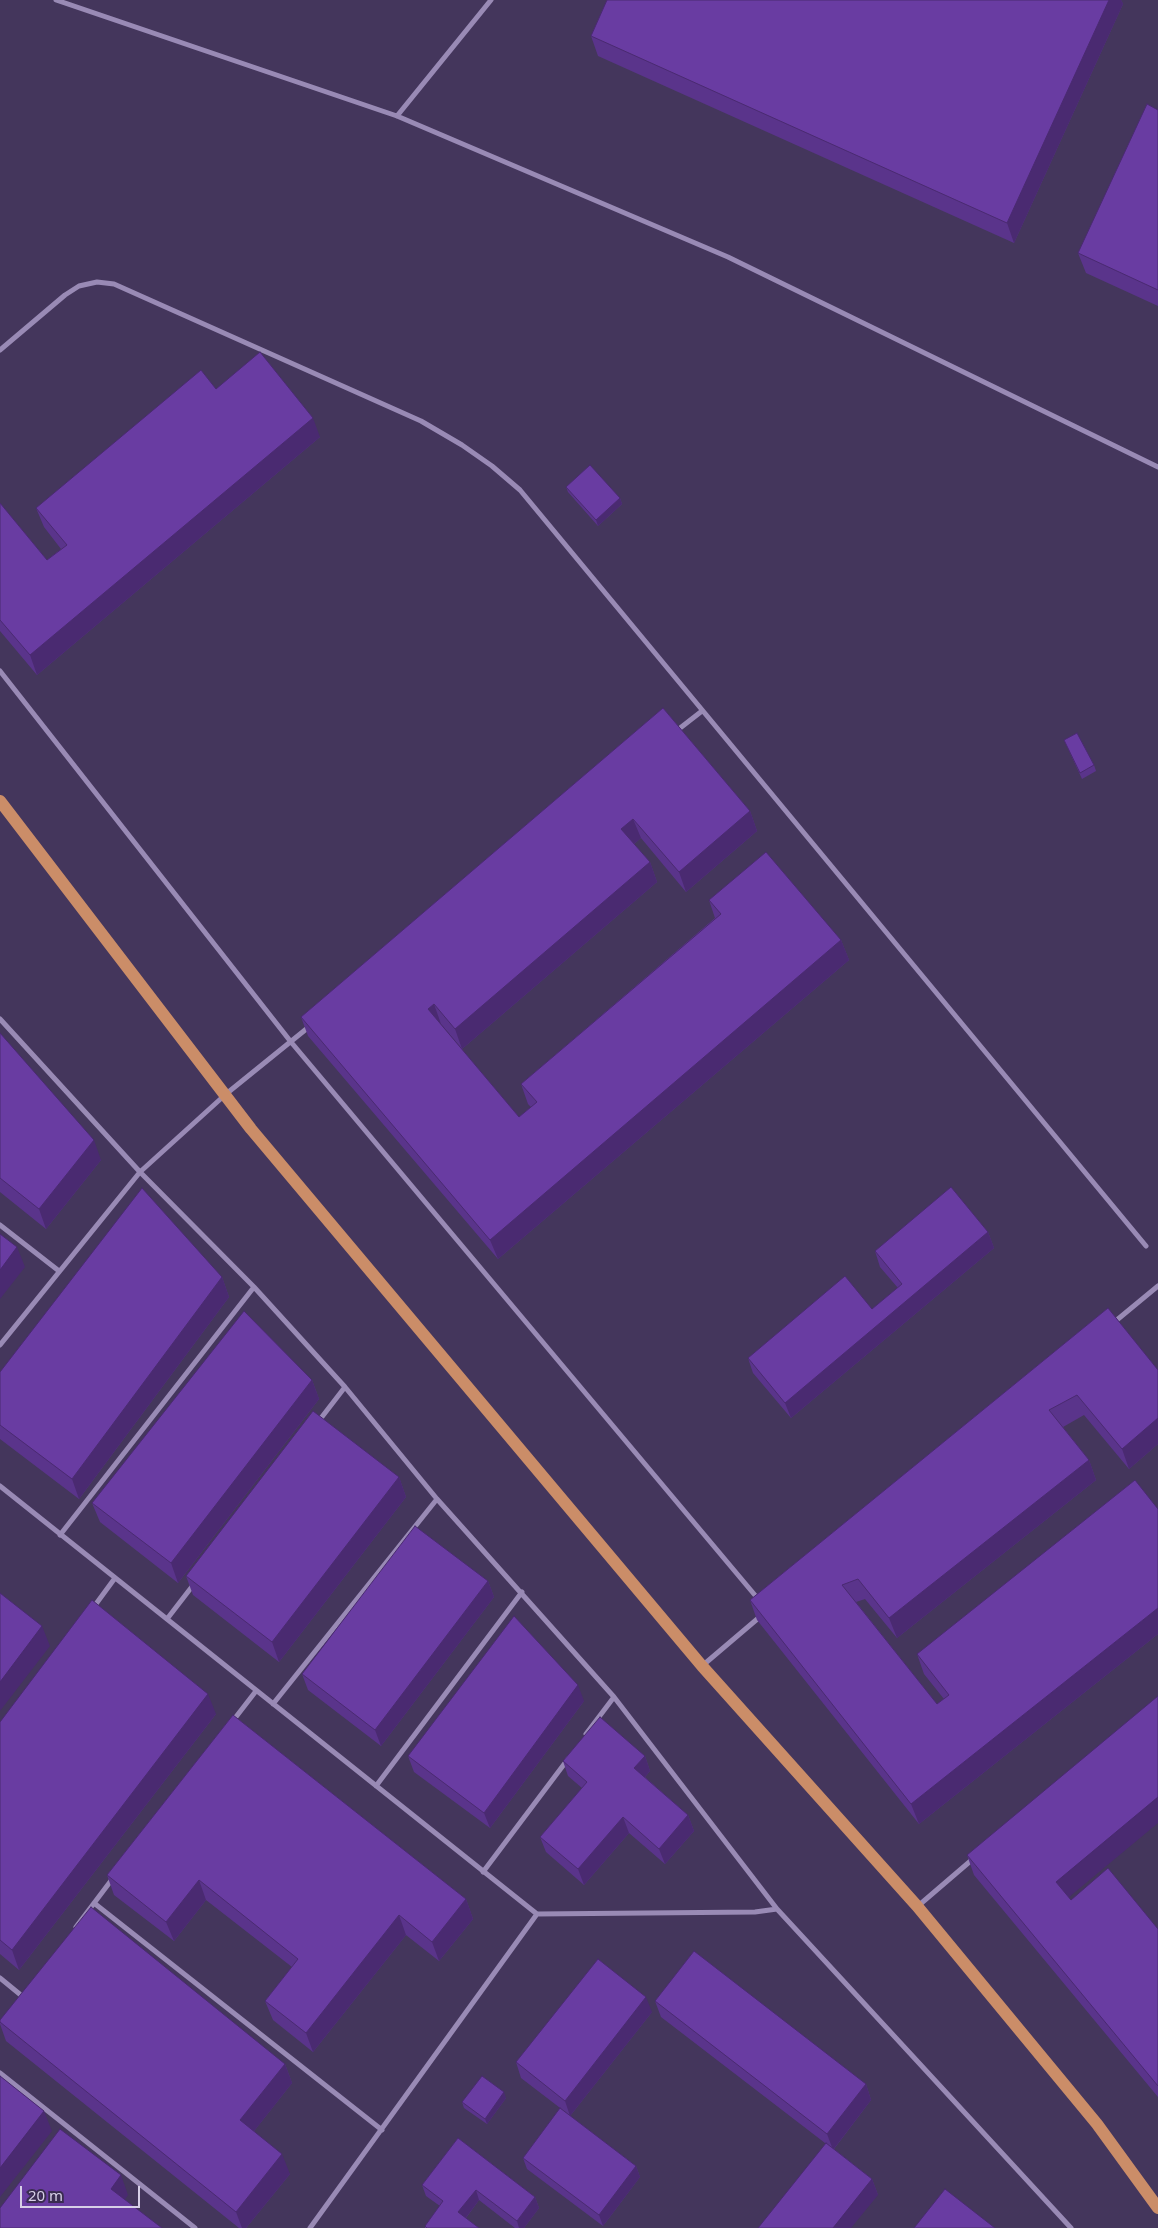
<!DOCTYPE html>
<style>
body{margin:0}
#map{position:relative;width:1158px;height:2228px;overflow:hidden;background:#44365c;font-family:"Noto Sans",sans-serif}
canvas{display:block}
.scale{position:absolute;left:20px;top:2186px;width:120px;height:22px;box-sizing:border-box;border:2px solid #d7cfe7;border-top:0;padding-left:6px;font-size:15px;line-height:18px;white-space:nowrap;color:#d7cfe7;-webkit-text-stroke:4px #3a2c51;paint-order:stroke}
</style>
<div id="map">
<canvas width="1158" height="2228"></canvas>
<div class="scale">20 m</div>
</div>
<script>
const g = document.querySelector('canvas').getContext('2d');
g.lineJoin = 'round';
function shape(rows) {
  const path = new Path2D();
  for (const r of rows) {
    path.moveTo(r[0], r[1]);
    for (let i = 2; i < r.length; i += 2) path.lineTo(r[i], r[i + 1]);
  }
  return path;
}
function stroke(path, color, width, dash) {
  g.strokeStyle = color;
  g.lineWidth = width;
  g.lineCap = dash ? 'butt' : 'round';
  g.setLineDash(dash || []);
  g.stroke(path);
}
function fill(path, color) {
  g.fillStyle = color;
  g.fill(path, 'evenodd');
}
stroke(shape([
 [56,0,397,116,728,257,1158,467],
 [397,116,491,0],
 [0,350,65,295,79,286,97,282,114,284,421,421,462,445,492,466,520,490,1146,1246],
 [0,671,291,1042,759,1600],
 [675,732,702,711],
 [0,1019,140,1172,254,1287,345,1387,437,1499,614,1697,777,1909],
 [0,1225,59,1271],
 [1112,1324,1158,1286],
 [0,1345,140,1172,226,1094,310,1026],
 [318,1422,345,1387],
 [0,1486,537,1914],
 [60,1535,254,1287],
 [93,1608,115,1578],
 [167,1619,194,1584],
 [702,1666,762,1615],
 [273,1704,437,1499],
 [232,1722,256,1691],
 [586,1734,614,1697],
 [376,1786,522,1592],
 [483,1872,568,1759],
 [94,1903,382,2130],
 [918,1906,974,1858],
 [76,1927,113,1878],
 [0,1978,22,1996],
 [0,2073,195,2228],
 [310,2228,537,1914,755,1912,777,1909,1071,2228]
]), '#998ab5', 5);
stroke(shape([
 [0,801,251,1129,702,1666,917,1906,1097,2124,1158,2208]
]), '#cb8d68', 12);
fill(shape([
 [607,0,1121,0,1123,4,1014,243,598,56,591,36],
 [1158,110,1158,306,1086,273,1078,253],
 [216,389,320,437,37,675,0,631,0,503,47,560,61,549,44,527,36,508],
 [566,487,620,498,622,504,598,526,568,492],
 [663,708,750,811,757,831,686,892,641,838,634,844,650,862,657,882,462,1049,441,1024,440,1024,519,1117,531,1107,528,1104,521,1084,715,918,709,900,841,940,849,960,498,1259,308,1036,301,1017],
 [1064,740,1094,765,1096,771,1082,779],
 [0,1033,101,1160,46,1229,0,1192],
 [988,1232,994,1248,791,1418,753,1373,748,1358,872,1309,898,1288,880,1267,875,1251],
 [222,1277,229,1297,79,1499,0,1439,0,1372],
 [1108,1308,1158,1370,1158,1444,1129,1469,1084,1415,1063,1427,1089,1460,1096,1480,897,1638,865,1599,856,1602,937,1704,944,1699,924,1674,917,1654,1158,1509,1158,1634,919,1824,757,1620,750,1600],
 [312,1380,319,1399,178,1583,100,1522,92,1503],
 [399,1477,406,1497,279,1662,193,1595,186,1576],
 [488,1581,494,1597,381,1746,308,1690,302,1674],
 [584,1701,490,1828,414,1772,408,1756],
 [216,1714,19,1970,0,1954,0,1722],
 [233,1715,466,1899,473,1919,439,1961,406,1935,313,2052,273,2020,265,2001,292,1967,206,1900,174,1941,114,1895,107,1875],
 [645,1756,650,1771,645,1777,688,1815,694,1831,665,1864,629,1833,584,1885,546,1852,540,1837,582,1788,568,1776,563,1761],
 [967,1855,1068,1897,1071,1900,1158,1929,1158,2097,974,1875],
 [655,2001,866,2084,871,2100,834,2149,872,2179,878,2195,825,2143,661,2017],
 [652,2012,570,2116,636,2166,640,2177,603,2226,527,2169,523,2158,568,2114,521,2078,516,2062],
 [0,2020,285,2064,292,2083,254,2131,290,2174,246,2228,239,2228,6,2041,0,2024],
 [506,2098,487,2124,464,2108,462,2102],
 [458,2138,535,2197,539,2208,524,2228,515,2228,479,2200,466,2218,479,2228,425,2228,425,2226,440,2206,426,2196,422,2185]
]), '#5a348b');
fill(shape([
 [1109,0,1121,0,1123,4,1014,243,1007,223],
 [313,418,320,437,37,675,30,655],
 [620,498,622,504,598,526,596,520],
 [750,811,757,831,686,892,679,872],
 [633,819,641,838,628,849,621,829],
 [650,862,657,882,462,1049,455,1029],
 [841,940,849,960,498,1259,490,1240],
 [434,1004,441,1024,435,1029,428,1009],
 [94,1140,101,1160,46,1229,39,1209],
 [988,1232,994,1248,791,1418,785,1403],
 [17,1247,25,1267,0,1299,0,1270],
 [222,1277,229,1297,79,1499,72,1479],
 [312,1380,319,1399,178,1583,171,1563],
 [1158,1418,1158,1444,1129,1469,1122,1449],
 [1089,1460,1096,1480,897,1638,889,1618],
 [399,1477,406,1497,279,1662,272,1642],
 [488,1581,494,1597,381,1746,375,1730],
 [1158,1608,1158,1634,919,1824,911,1804],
 [42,1626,50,1646,0,1711,0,1682],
 [578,1685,584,1701,490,1828,484,1813],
 [208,1694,216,1714,19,1970,12,1950],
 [645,1756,650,1771,639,1784,634,1768],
 [1158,1797,1158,1823,1063,1902,1056,1882],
 [688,1815,694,1831,665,1864,659,1849],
 [623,1817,629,1833,584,1885,578,1869],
 [199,1880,206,1900,174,1941,166,1922],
 [466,1899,473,1919,439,1961,432,1942],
 [399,1915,406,1935,313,2052,306,2033],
 [646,1997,652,2012,570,2116,565,2101],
 [285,2064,292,2083,247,2140,240,2120],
 [866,2084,871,2100,833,2150,827,2134],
 [504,2092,506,2098,487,2124,485,2119],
 [44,2111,52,2131,0,2197,0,2168],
 [282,2154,290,2174,246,2228,242,2228,236,2212],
 [636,2166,640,2177,603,2226,599,2215],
 [121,2175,128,2195,118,2209,111,2189],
 [872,2179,878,2195,851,2228,833,2228],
 [476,2190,479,2200,462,2223,458,2212],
 [535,2197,539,2208,524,2228,519,2228,517,2221]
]), '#4a2a71');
const building = shape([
 [607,0,1109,0,1007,223,591,36,607,0],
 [1147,104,1158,110,1158,290,1078,253,1147,104],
 [260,352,313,418,30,655,0,620,0,503,47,560,67,545,36,508,201,370,216,389,260,352],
 [590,465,620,498,596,520,566,487,590,465],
 [663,708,750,811,679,872,633,819,621,829,650,862,455,1029,434,1004,428,1009,519,1117,537,1102,521,1084,721,914,709,900,766,852,841,940,490,1240,301,1017,663,708],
 [1077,733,1094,765,1080,773,1064,740,1077,733],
 [0,1033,94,1140,39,1209,0,1178,0,1033],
 [951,1187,988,1232,785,1403,748,1358,845,1276,872,1309,902,1284,875,1251,951,1187],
 [142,1188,222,1277,72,1479,0,1425,0,1372,142,1188],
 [0,1234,17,1247,0,1270,0,1234],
 [1108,1308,1158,1370,1158,1418,1122,1449,1077,1395,1049,1410,1089,1460,889,1618,858,1579,842,1585,937,1704,949,1695,917,1654,1135,1480,1158,1509,1158,1608,911,1804,750,1600,1108,1308],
 [244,1311,312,1380,171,1563,92,1503,244,1311],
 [313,1411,399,1477,272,1642,186,1576,313,1411],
 [415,1526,488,1581,375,1730,302,1674,415,1526],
 [0,1593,42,1626,0,1682,0,1593],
 [92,1600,208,1694,12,1950,0,1940,0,1722,92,1600],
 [514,1616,578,1685,484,1813,408,1756,514,1616],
 [1158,1696,1158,1797,1056,1882,1071,1900,1108,1868,1158,1929,1158,2086,967,1855,1158,1696],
 [233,1715,466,1899,432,1942,399,1915,306,2033,265,2001,298,1959,199,1880,166,1922,107,1875,233,1715],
 [600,1717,645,1756,634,1768,688,1815,659,1849,623,1817,578,1869,540,1837,587,1782,563,1761,600,1717],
 [91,1907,285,2064,240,2120,282,2154,236,2212,0,2022,0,2020,91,1907],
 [694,1951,866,2084,827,2134,655,2001,694,1951],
 [598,1959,646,1997,565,2101,516,2062,598,1959],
 [0,2076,44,2111,0,2168,0,2076],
 [482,2076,504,2092,485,2119,462,2102,482,2076],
 [560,2108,636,2166,599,2215,523,2158,560,2108],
 [60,2129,121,2175,111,2189,162,2228,0,2228,0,2208,60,2129],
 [458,2138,535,2197,517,2221,476,2190,458,2212,479,2228,427,2228,425,2226,443,2201,422,2185,458,2138],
 [826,2143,872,2179,833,2228,758,2228,826,2143],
 [945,2189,995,2228,914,2228,945,2189]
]);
fill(building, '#693ca2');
stroke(building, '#4a2a71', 1);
</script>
